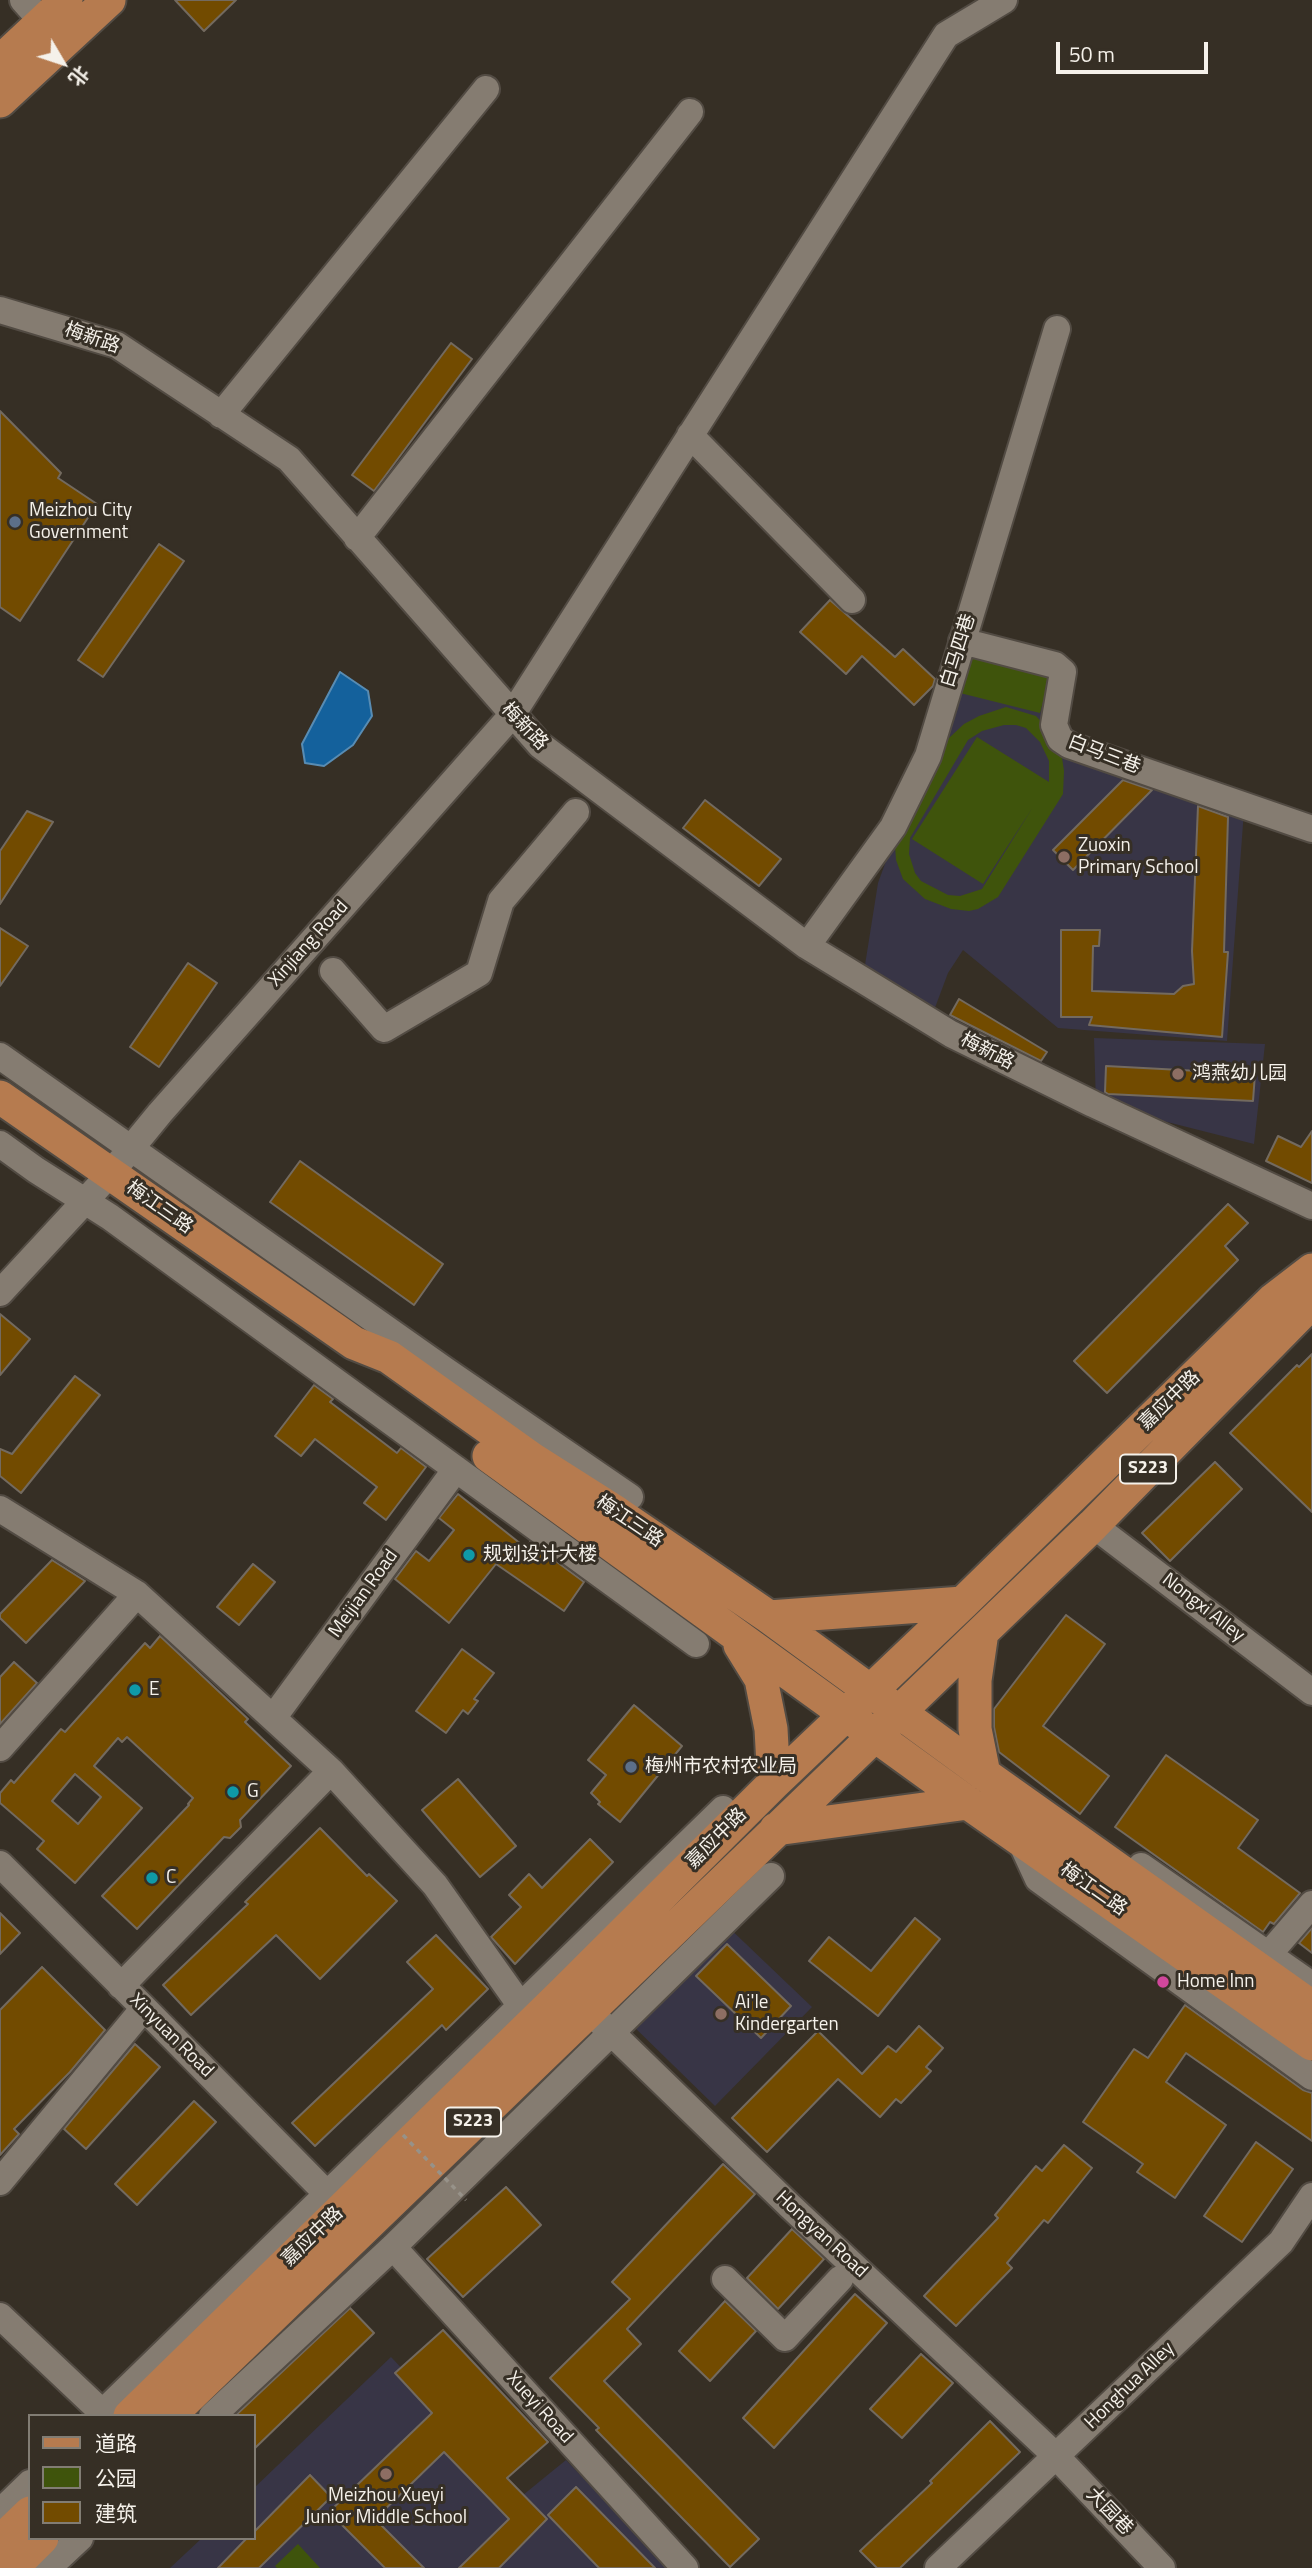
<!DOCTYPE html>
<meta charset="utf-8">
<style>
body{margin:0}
#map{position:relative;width:1312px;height:2568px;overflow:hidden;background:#362f25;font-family:"Titillium Web","Noto Sans SC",sans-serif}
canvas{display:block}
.legend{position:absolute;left:28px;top:2414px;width:228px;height:126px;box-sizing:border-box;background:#362f25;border:2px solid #827d74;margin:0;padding:9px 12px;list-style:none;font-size:21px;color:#f5f1ea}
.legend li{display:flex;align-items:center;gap:14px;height:35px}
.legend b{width:35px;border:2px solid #827d74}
.north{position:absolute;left:28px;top:28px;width:70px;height:70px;-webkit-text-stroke:5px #362f25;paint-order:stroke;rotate:129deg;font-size:19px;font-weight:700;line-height:28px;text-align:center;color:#f5f1ea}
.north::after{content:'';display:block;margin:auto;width:24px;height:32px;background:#f5f1ea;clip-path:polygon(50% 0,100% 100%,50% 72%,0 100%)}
.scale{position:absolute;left:1056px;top:42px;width:152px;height:32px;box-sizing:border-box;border:4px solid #f5f1ea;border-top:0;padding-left:9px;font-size:21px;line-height:24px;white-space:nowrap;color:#f5f1ea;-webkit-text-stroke:5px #362f25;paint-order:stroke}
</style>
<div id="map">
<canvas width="1312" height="2568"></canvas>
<ul class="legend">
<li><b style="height:9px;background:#b67b4f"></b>道路</li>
<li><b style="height:19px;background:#3f540c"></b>公园</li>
<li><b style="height:19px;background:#724b00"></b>建筑</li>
</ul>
<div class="north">北</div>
<div class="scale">50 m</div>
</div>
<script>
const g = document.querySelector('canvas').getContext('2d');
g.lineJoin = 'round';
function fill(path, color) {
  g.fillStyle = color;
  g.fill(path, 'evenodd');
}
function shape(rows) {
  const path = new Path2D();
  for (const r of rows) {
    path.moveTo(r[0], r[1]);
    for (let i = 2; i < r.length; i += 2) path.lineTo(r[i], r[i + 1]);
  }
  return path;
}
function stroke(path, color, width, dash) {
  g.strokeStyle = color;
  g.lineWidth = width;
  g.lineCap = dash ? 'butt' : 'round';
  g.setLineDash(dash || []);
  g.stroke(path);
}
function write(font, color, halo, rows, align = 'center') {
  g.font = font + ' "Titillium Web","Noto Sans SC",sans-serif';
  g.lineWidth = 6;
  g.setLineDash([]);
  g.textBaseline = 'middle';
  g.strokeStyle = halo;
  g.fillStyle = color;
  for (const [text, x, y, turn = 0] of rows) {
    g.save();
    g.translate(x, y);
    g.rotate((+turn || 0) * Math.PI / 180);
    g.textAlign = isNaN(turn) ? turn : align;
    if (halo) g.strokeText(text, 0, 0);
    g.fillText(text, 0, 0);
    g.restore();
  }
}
fill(shape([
 [963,649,1056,681,1049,729,1245,797,1227,1041,1058,1028,963,950,948,973,933,1013,865,965,878,883],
 [1094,1038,1265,1044,1254,1144,1096,1104],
 [723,1922,812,2007,715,2106,629,2022],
 [391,2357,523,2495,566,2460,669,2568,170,2568,202,2538,254,2538,254,2488]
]), '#383546');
fill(shape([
 [966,654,1050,675,1040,713,956,692],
 [1006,707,1036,716,1046,727,1061,751,1064,771,1063,794,998,897,978,909,969,911,951,909,925,899,903,879,896,860,895,845,899,831,949,738,964,724,979,716],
 [1004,725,1016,725,1026,728,1040,742,1049,761,1049,782,977,737,912,839,983,884,1033,807,982,889,960,896,948,895,921,881,915,873,909,854,910,838,968,740,982,731],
 [298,2544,320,2568,277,2568,275,2566]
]), '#3f540c');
const water = shape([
 [340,672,368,691,372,716,353,745,324,766,305,763,302,744,340,672]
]);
fill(water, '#14619c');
stroke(water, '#588cb3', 2);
const building = shape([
 [175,0,236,0,204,31,175,0],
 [451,343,472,359,374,491,352,475,451,343],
 [0,411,61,473,58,478,97,504,20,621,0,607,0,411],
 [159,544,184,561,103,677,78,660,159,544],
 [830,600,895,657,903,649,935,679,933,686,914,705,862,656,846,674,800,632,830,600],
 [1123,780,1152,790,1073,870,1053,850,1123,780],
 [705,800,781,859,759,886,683,828,705,800],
 [1198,806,1228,817,1224,952,1228,952,1222,1037,1089,1025,1092,1017,1061,1017,1061,930,1100,930,1099,946,1093,946,1092,991,1174,994,1183,986,1194,984,1192,951,1198,806],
 [27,811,53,822,0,904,0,851,27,811],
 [0,928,28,946,0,986,0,928],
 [188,963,217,983,159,1067,130,1047,188,963],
 [959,999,1047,1052,1041,1061,950,1015,959,999],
 [1106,1066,1255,1074,1253,1101,1108,1094,1105,1092,1106,1066],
 [1312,1131,1312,1183,1266,1161,1278,1136,1301,1147,1312,1131],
 [300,1161,443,1264,414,1305,270,1202,300,1161],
 [1228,1204,1248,1223,1225,1246,1238,1260,1107,1393,1074,1361,1228,1204],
 [0,1314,30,1339,0,1375,0,1314],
 [1312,1354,1312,1512,1230,1433,1297,1365,1299,1367,1312,1354],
 [75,1376,100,1395,21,1493,0,1476,0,1449,12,1454,75,1376],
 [314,1385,333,1399,330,1402,397,1453,401,1448,426,1467,386,1520,364,1503,377,1487,315,1439,301,1456,275,1436,314,1385],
 [1215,1462,1242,1489,1170,1561,1142,1533,1215,1462],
 [458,1494,526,1548,530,1542,584,1582,564,1611,496,1564,449,1623,395,1579,416,1551,429,1561,454,1530,439,1518,458,1494],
 [52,1560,85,1581,26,1643,0,1618,0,1614,52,1560],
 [253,1564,275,1582,239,1625,217,1607,253,1564],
 [1066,1615,1105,1644,1043,1726,1109,1776,1080,1814,999,1752,994,1727,994,1709,1066,1615],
 [160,1636,248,1719,245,1722,291,1766,240,1820,241,1827,230,1838,224,1837,137,1929,102,1896,189,1805,188,1804,193,1798,127,1737,122,1742,118,1738,94,1766,142,1808,75,1883,37,1849,44,1841,0,1803,0,1793,11,1780,14,1783,61,1729,65,1732,145,1643,150,1648,160,1636],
 [75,1774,101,1797,78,1824,52,1801,75,1774],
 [462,1649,494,1673,474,1699,478,1701,468,1714,463,1710,446,1733,416,1711,462,1649],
 [14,1662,37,1683,0,1724,0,1677,14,1662],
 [634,1705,682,1746,620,1822,598,1804,600,1802,591,1793,606,1775,588,1760,634,1705],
 [1166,1755,1258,1820,1238,1848,1300,1893,1274,1924,1270,1922,1263,1932,1115,1827,1166,1755],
 [458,1779,516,1846,480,1877,422,1810,458,1779],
 [320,1828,367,1876,369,1874,397,1901,320,1979,276,1935,191,2015,163,1985,248,1904,245,1902,320,1828],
 [590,1839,613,1862,515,1964,491,1937,521,1907,509,1895,529,1874,542,1888,590,1839],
 [0,1913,20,1933,0,1954,0,1913],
 [915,1918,940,1939,878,2016,809,1961,829,1937,871,1971,915,1918],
 [1312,1928,1312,1953,1299,1943,1312,1928],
 [436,1935,488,1989,446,2030,442,2025,315,2146,292,2123,433,1989,407,1962,436,1935],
 [727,1944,791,2006,761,2038,696,1976,727,1944],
 [42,1967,105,2030,70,2072,14,2129,19,2134,0,2155,0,2010,42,1967],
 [1185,2005,1303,2090,1312,2093,1312,2141,1186,2053,1166,2082,1226,2125,1175,2198,1137,2172,1143,2164,1083,2122,1134,2049,1148,2058,1185,2005],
 [919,2026,943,2048,926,2067,931,2071,901,2103,896,2099,880,2117,838,2079,767,2152,732,2118,818,2031,862,2074,888,2046,896,2052,919,2026],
 [135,2044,160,2067,86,2149,64,2129,135,2044],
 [194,2101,216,2122,137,2205,115,2184,194,2101],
 [1256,2142,1293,2169,1242,2242,1204,2216,1256,2142],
 [1064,2145,1092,2168,1048,2223,1044,2220,1007,2263,1012,2268,956,2326,924,2296,998,2218,995,2215,1036,2166,1042,2171,1064,2145],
 [723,2164,755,2194,627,2329,641,2344,604,2381,759,2539,730,2567,596,2430,599,2428,550,2378,630,2299,612,2282,723,2164],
 [506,2187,541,2225,463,2297,427,2259,506,2187],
 [792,2229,824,2259,778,2309,747,2278,792,2229],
 [855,2294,887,2323,774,2448,743,2418,855,2294],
 [725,2301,756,2331,710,2381,679,2351,725,2301],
 [350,2308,374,2333,254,2449,254,2416,235,2416,350,2308],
 [443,2330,548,2442,507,2478,547,2519,499,2568,459,2568,509,2519,444,2452,375,2519,424,2568,385,2568,329,2512,432,2413,395,2373,443,2330],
 [921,2354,953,2383,902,2438,870,2409,921,2354],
 [990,2421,1020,2452,900,2568,877,2568,860,2551,932,2483,930,2481,990,2421],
 [310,2475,331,2497,259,2568,218,2568,247,2538,254,2538,254,2532,310,2475],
 [576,2487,655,2568,599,2568,548,2515,576,2487]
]);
fill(building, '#724b00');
stroke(building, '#736a5f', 2);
const minor = shape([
 [23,0,56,37],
 [0,310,117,345,289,459,540,745,807,946,951,1034,1093,1104,1312,1206],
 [221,415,486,89],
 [690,435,852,600],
 [357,538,690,112],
 [962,641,1055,665,1063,672,1054,725,1060,739,1069,745,1312,829],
 [807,946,893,827,928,756,1057,329],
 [333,971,384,1029,479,973,501,901,576,812],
 [0,1056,445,1370,630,1497],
 [0,1144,36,1170,110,1217,696,1644],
 [0,1293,110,1174,160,1113,512,715,946,35,1004,0],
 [0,1509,137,1594,331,1771,435,1885,518,2002],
 [1093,1525,1312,1692],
 [273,1718,456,1469],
 [0,1748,137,1594],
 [1020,1840,1038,1879,1312,2077],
 [0,1864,144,2008,338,2205],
 [1141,1866,1312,1985],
 [1254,1960,1269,1954,1312,1904],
 [121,1986,331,1771],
 [588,2010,790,2206,1056,2456,1162,2568],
 [0,2182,144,2008],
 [393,2247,685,2568],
 [725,2279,785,2338,840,2279],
 [0,2316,106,2416],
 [99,2416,723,1809],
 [212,2416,393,2247,771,1876],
 [0,2512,30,2483],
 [48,2568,80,2538],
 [938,2568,1281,2242,1312,2196]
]);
const major = shape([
 [0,62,66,0],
 [0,101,109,0],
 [0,1097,354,1343,389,1357,532,1459,617,1513,769,1617,984,1774,1312,2007],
 [489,1456,968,1803,1312,2044],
 [769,1617,963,1603],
 [982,1632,975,1680,975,1729,984,1774],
 [740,1645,761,1679,771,1729,774,1783],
 [776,1829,968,1803],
 [130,2416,564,1992,774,1783,963,1603,1273,1300,1312,1270],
 [169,2416,1093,1525,1312,1302],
 [0,2542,30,2513],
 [12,2568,42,2538]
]);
stroke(minor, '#524b43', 30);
stroke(major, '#524b43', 37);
stroke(minor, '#857c71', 26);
stroke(major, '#b67b4f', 33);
stroke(shape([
 [403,2135,466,2200]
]), '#979289', 3.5, [5, 5]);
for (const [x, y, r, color] of [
 [15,522,7,"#5c6f8a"],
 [1064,857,7,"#8d6e63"],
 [1178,1074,7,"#8d6e63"],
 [469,1555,7,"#0f9aa8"],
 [135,1690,7,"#0f9aa8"],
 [631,1767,7,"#5c6f8a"],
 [233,1792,7,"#0f9aa8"],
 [152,1878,7,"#0f9aa8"],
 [1163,1982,7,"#d1479c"],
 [721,2014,7,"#8d6e63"],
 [386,2474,7,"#8d6e63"]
]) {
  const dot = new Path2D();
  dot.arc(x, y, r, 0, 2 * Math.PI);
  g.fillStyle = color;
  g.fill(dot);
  stroke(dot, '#362f25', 2.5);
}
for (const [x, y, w] of [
 [1148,1469,56],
 [473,2122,56]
]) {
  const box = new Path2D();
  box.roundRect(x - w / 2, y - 14.5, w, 29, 5);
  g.fillStyle = '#362f25';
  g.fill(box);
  stroke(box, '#f5f1ea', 2);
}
write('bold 18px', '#f5f1ea', null, [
 ["S223",1148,1469],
 ["S223",473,2122]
]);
write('19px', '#f5f1ea', '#362f25', [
 ["梅新路",92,339,19],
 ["白马四巷",959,651,-73],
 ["梅新路",524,727,46],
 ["白马三巷",1104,755,21],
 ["Xinjiang Road",309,944,-48],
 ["梅新路",987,1052,27],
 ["梅江三路",159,1208,35],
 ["嘉应中路",1170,1401,-44],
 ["梅江三路",629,1522,34],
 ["Meijian Road",364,1594,-54],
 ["Nongxi Alley",1203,1608,38],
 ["嘉应中路",717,1839,-45],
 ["梅江二路",1093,1890,35],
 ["Xinyuan Road",171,2036,45],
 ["Hongyan Road",821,2235,43],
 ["嘉应中路",313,2237,-44],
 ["Honghua Alley",1130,2386,-44],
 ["Xueyi Road",539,2408,48],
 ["大园巷",1109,2512,46]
]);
write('19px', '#f5f1ea', '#362f25', [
 ["Meizhou City",29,511],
 ["Government",29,533],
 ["Zuoxin",1078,846],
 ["Primary School",1078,868],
 ["鸿燕幼儿园",1192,1074],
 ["规划设计大楼",483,1555],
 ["E",149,1690],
 ["梅州市农村农业局",645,1767],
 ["G",247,1792],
 ["C",166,1878],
 ["Home Inn",1177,1982],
 ["Ai'le",735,2003],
 ["Kindergarten",735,2025],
 ["Meizhou Xueyi",386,2496,"center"],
 ["Junior Middle School",386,2518,"center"]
], 'left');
</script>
